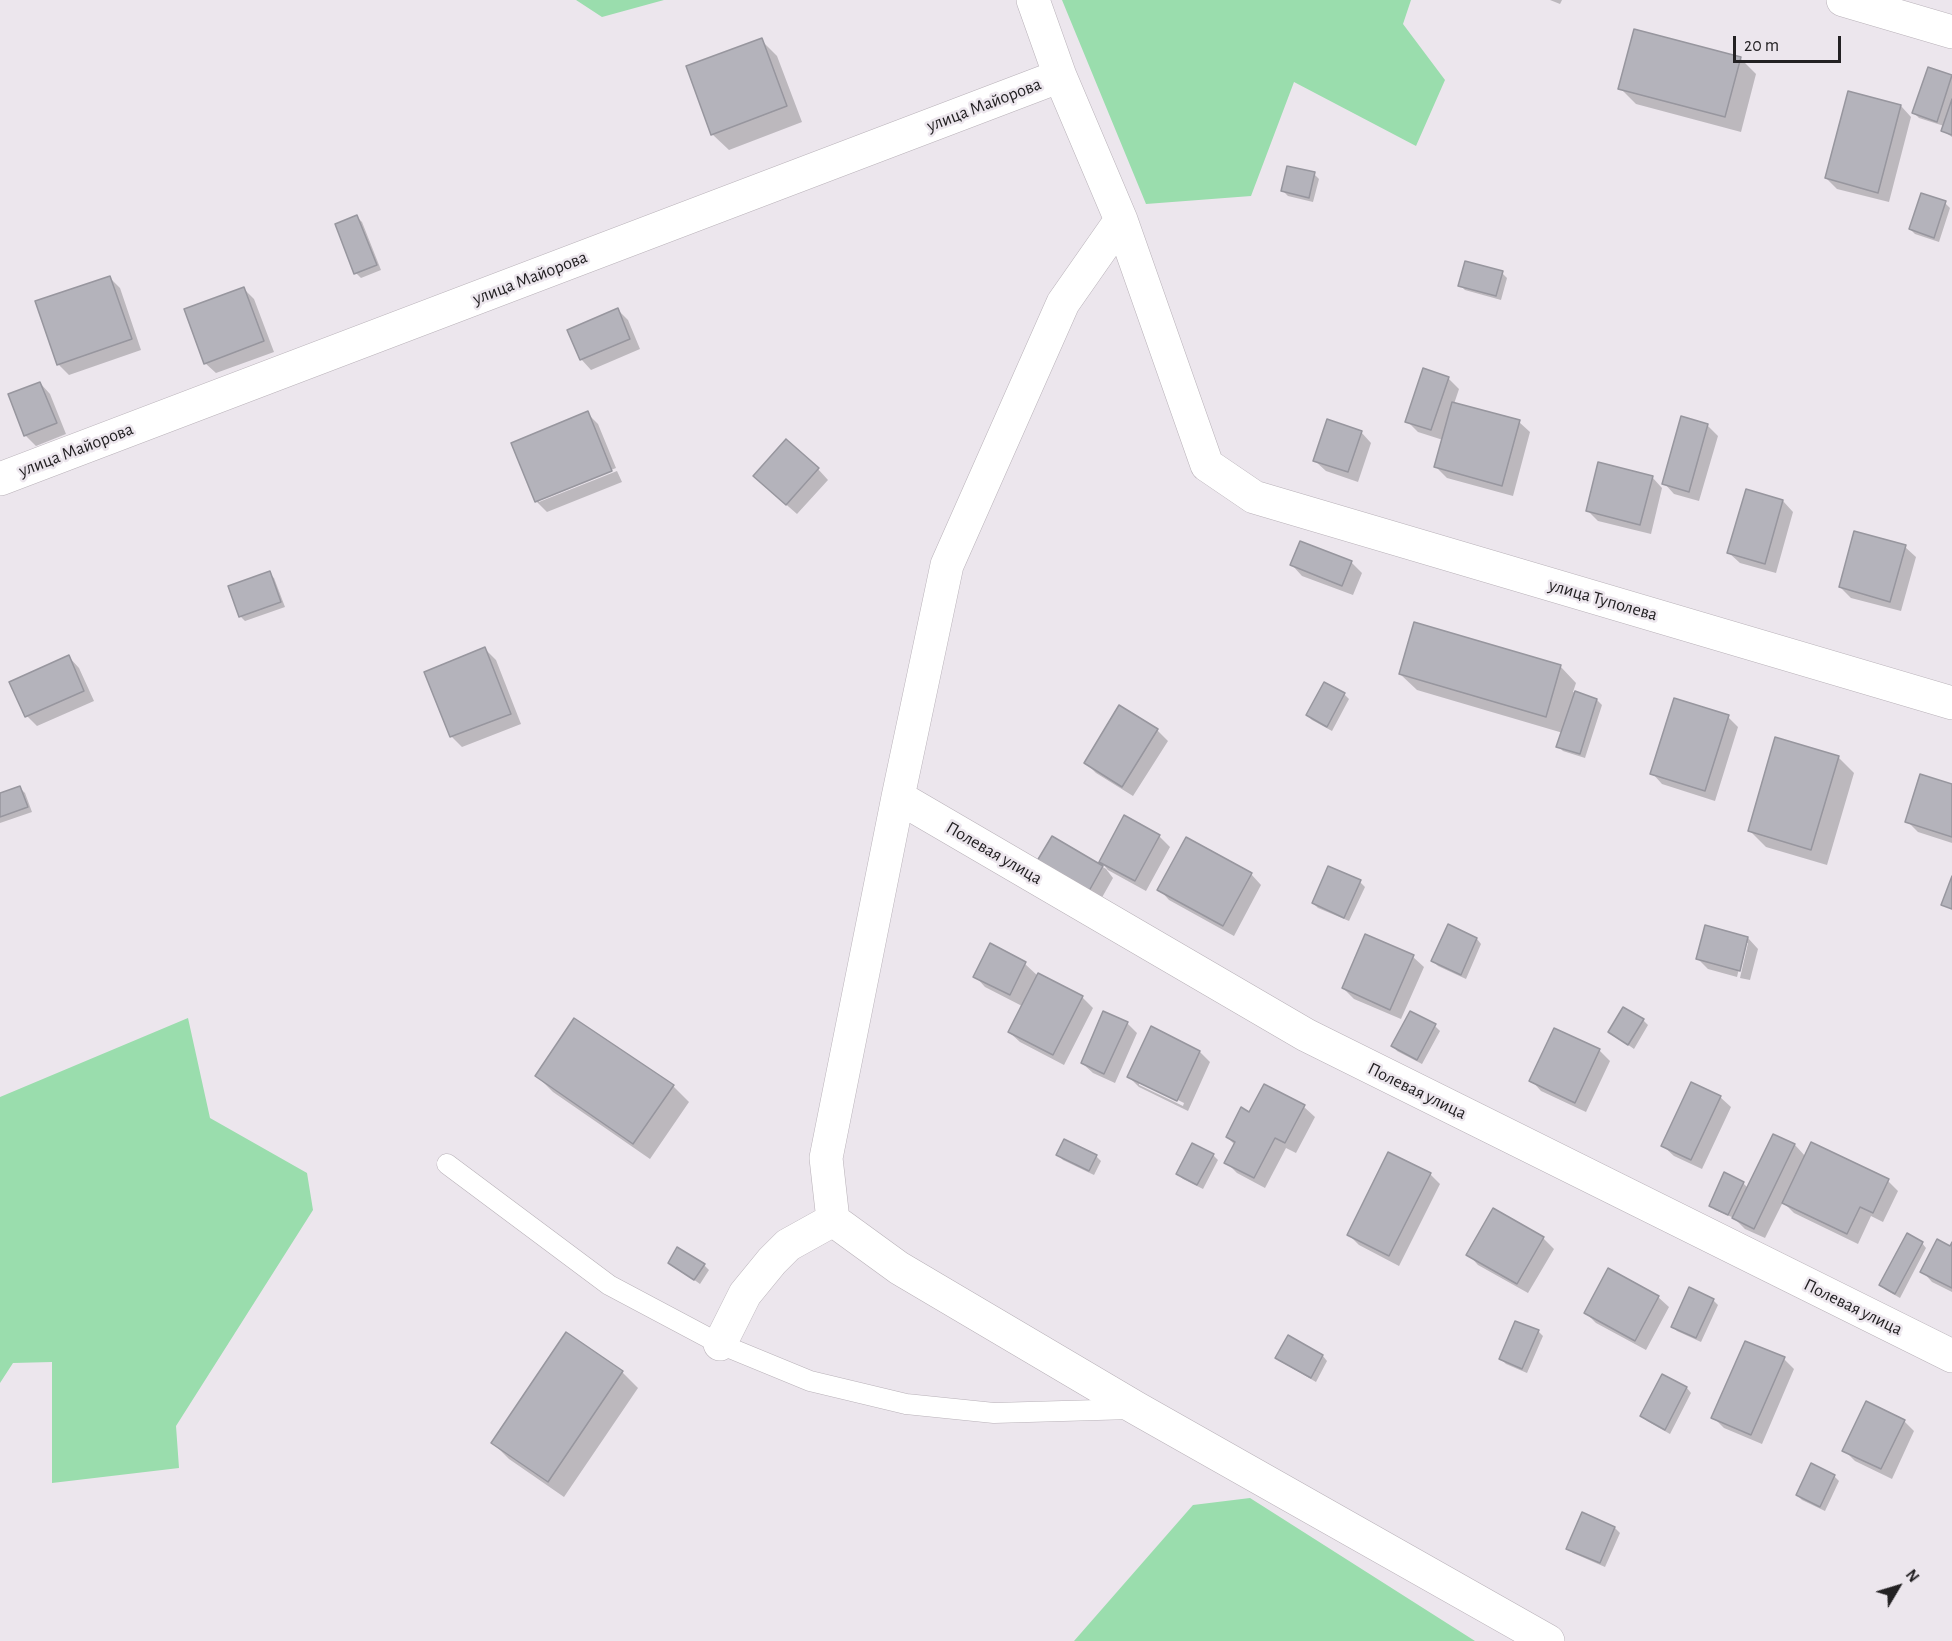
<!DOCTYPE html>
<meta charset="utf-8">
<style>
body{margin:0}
#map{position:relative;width:1952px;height:1641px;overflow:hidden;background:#ece6ed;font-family:"Alegreya Sans",sans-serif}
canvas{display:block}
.north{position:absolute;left:1868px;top:1557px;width:60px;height:60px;-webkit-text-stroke:4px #ece6ed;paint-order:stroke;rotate:52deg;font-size:16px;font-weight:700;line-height:24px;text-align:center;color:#232123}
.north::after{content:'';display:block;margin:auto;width:21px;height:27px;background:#232123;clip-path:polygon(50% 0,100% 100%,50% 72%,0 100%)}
.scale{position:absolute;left:1733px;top:36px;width:108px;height:27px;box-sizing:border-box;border:3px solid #232123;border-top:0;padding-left:8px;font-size:18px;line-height:21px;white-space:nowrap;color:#232123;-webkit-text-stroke:4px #ece6ed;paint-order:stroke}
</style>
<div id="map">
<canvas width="1952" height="1641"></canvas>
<div class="north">N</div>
<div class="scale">20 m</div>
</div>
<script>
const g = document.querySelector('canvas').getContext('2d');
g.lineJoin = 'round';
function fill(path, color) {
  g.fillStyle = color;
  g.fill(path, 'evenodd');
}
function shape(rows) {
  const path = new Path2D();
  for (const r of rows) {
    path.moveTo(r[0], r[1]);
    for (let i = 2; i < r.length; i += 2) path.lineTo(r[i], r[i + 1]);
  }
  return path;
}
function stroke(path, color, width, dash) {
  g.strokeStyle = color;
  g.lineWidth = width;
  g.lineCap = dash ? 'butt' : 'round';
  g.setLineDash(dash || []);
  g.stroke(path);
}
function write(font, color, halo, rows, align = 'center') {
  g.font = font + ' "Alegreya Sans",sans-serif';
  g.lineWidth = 5;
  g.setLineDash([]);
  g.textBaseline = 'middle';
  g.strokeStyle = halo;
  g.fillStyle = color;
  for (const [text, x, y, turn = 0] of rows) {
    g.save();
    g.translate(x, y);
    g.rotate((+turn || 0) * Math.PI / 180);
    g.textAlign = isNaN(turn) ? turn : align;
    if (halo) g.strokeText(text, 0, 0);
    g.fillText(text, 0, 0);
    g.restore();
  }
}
fill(shape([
 [576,0,664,0,602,17],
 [1062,0,1411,0,1403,24,1445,80,1416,146,1294,82,1251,196,1146,204],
 [188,1018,210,1118,307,1173,313,1210,176,1426,179,1468,52,1483,52,1362,13,1363,0,1383,0,1097],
 [1250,1498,1475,1641,1074,1641,1193,1505]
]), '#9addad');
fill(shape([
 [1550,0,1562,0,1560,4],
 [761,40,777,56,802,122,729,150,712,134],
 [1740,58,1756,74,1741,132,1636,104,1620,88],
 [1929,69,1952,77,1952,137,1943,131,1944,126,1919,118,1914,113],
 [1849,93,1901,106,1911,117,1889,202,1837,189,1826,178],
 [1314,174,1319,179,1313,202,1288,196,1283,191],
 [1945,203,1950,208,1939,242,1915,234,1910,229],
 [357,217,362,222,381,270,361,278,356,273],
 [1502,273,1507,278,1501,300,1465,290,1460,285],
 [110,278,120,288,141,350,69,375,58,364],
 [244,289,254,299,274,352,216,373,205,363],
 [618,310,628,320,640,349,591,370,581,359],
 [1448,378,1459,389,1454,404,1519,422,1530,432,1513,496,1447,478,1436,467,1443,440,1418,432,1407,421],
 [40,383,50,394,66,434,36,446,25,435],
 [587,413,598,424,616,468,539,499,539,502,617,471,622,482,547,512,536,501],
 [1707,425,1718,436,1699,501,1674,494,1664,483],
 [1361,432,1371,443,1358,482,1326,471,1315,461],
 [818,469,828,480,797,514,765,486],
 [1652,477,1662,488,1651,534,1598,521,1587,510],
 [1783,501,1793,512,1776,573,1740,563,1729,553],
 [1905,547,1916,557,1901,611,1851,598,1840,587],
 [1351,562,1362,573,1353,595,1302,576,1292,565],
 [269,573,274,578,285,607,245,621,240,616],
 [485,649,496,660,521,724,462,747,451,736],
 [69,657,79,668,94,701,37,726,27,716],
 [1560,666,1576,683,1573,692,1597,700,1602,705,1585,758,1563,751,1558,746,1563,733,1417,690,1400,674],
 [1344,694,1349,699,1332,731,1312,720,1307,715],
 [1728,717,1738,727,1715,801,1662,784,1652,773],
 [1157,730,1168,741,1133,796,1096,773,1085,762],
 [1838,757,1854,773,1827,865,1766,847,1750,831],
 [1952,786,1952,843,1918,832,1907,821],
 [20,788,25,793,32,812,0,823,0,795],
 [1159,836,1170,847,1146,891,1106,869,1113,878,1100,901,1050,872,1052,838,1108,870,1101,862],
 [1251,874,1261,885,1234,936,1169,900,1159,889],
 [1360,882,1365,887,1349,921,1318,908,1313,903],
 [1448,926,1477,939,1481,944,1466,979,1438,966,1433,961],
 [1366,936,1413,957,1424,967,1401,1019,1354,999,1343,988],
 [1748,938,1758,949,1750,980,1740,978,1748,943,1745,943,1737,977,1708,969,1698,959],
 [991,945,1025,964,1038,976,1082,997,1093,1008,1064,1065,1020,1042,1009,1032,1022,1006,985,987,975,976],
 [1643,1020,1648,1025,1634,1049,1610,1032],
 [1127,1023,1137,1033,1115,1083,1093,1073,1082,1063],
 [1435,1026,1440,1031,1422,1064,1397,1051,1393,1046],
 [1152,1029,1200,1052,1210,1062,1188,1111,1139,1087,1129,1077],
 [1139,1081,1184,1103,1183,1106,1139,1085],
 [1599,1050,1610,1061,1586,1112,1541,1091,1531,1080],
 [537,1076,673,1086,689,1102,650,1159,553,1092],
 [1265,1086,1304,1107,1315,1117,1296,1153,1286,1148,1265,1188,1237,1173,1226,1162,1235,1145,1227,1137,1250,1114],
 [1720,1097,1731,1107,1702,1169,1674,1156,1663,1146],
 [1774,1136,1795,1145,1806,1157,1888,1181,1898,1191,1883,1222,1871,1216,1858,1244,1794,1213,1783,1202,1765,1238,1745,1229,1734,1218,1715,1210,1710,1205,1743,1183,1748,1188],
 [1058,1155,1096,1156,1101,1161,1094,1175,1063,1160],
 [1213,1155,1218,1160,1203,1189,1183,1179,1178,1174],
 [1430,1174,1440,1184,1399,1266,1359,1245,1348,1234],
 [1543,1238,1554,1249,1528,1293,1478,1265,1468,1254],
 [1922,1243,1926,1248,1900,1298,1886,1290,1881,1285],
 [1952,1246,1952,1292,1932,1282,1922,1271],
 [669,1262,704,1265,709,1270,700,1284],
 [1658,1297,1669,1307,1646,1350,1596,1323,1585,1312],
 [1713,1300,1718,1305,1701,1342,1677,1331,1672,1326],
 [1538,1331,1543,1336,1527,1373,1506,1364,1501,1359],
 [1288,1337,1323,1356,1327,1361,1316,1382,1282,1362,1277,1357],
 [1784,1359,1794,1369,1762,1444,1724,1428,1713,1417],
 [622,1372,638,1388,564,1497,509,1459,493,1443],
 [1663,1376,1687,1388,1691,1393,1670,1434,1647,1421,1642,1416],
 [1904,1421,1914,1431,1892,1479,1855,1461,1844,1450],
 [1834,1476,1839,1481,1825,1511,1802,1500,1797,1495],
 [1583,1514,1615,1528,1620,1533,1605,1567,1573,1553,1568,1548]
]), '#0003');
const building = shape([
 [1634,29,1741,57,1725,117,1618,89,1634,29],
 [762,38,787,106,711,135,686,66,762,38],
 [1928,67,1952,75,1937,122,1912,113,1928,67],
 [1848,91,1901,105,1878,193,1825,178,1848,91],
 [1952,99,1952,135,1941,131,1952,99],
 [1287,166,1315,172,1309,198,1281,191,1287,166],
 [1921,193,1946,201,1934,238,1909,229,1921,193],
 [357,215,377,265,354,274,335,224,357,215],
 [1465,261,1503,271,1496,296,1458,286,1465,261],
 [110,276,132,339,57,365,35,301,110,276],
 [244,287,264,341,204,364,184,309,244,287],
 [618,308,630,339,580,360,567,330,618,308],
 [1423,368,1449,377,1431,430,1405,422,1423,368],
 [40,382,57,423,24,436,8,394,40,382],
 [1452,402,1520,420,1502,486,1434,467,1452,402],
 [588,411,612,471,535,502,511,443,588,411],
 [1681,416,1708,424,1689,492,1662,484,1681,416],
 [1327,419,1362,431,1348,472,1313,461,1327,419],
 [786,439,819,468,786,505,753,476,786,439],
 [1598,462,1653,476,1640,525,1586,511,1598,462],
 [1746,489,1783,500,1765,564,1727,553,1746,489],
 [1854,531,1906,545,1890,602,1839,587,1854,531],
 [1300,541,1352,561,1342,586,1290,565,1300,541],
 [270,571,281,602,239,617,228,586,270,571],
 [1414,622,1561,665,1546,717,1399,674,1414,622],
 [485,647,511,714,450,737,424,672,485,647],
 [69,655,84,691,25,717,9,682,69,655],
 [1324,682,1345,693,1327,727,1306,715,1324,682],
 [1575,691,1597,699,1580,754,1556,747,1575,691],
 [1674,698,1729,715,1705,791,1650,774,1674,698],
 [1119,705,1158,729,1122,787,1084,763,1119,705],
 [1775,737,1839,756,1811,850,1748,831,1775,737],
 [1920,774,1952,784,1952,837,1905,822,1920,774],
 [20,786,28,807,0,817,0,793,20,786],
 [1124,815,1160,835,1135,881,1099,862,1124,815],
 [1052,836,1103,866,1089,891,1037,861,1052,836],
 [1186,837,1252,873,1223,926,1157,890,1186,837],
 [1328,866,1361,880,1344,918,1312,903,1328,866],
 [1952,876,1952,909,1941,905,1952,876],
 [1448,924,1477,938,1461,975,1431,961,1448,924],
 [1705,925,1748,937,1740,971,1696,959,1705,925],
 [1365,934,1414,955,1390,1010,1342,988,1365,934],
 [990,943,1026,962,1010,995,973,977,990,943],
 [1038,973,1083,996,1053,1055,1008,1032,1038,973],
 [1623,1007,1644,1019,1628,1045,1608,1032,1623,1007],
 [1103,1011,1128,1022,1104,1074,1081,1063,1103,1011],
 [1410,1011,1436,1024,1417,1060,1391,1046,1410,1011],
 [574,1018,674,1085,633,1144,535,1076,574,1018],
 [1151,1026,1200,1051,1177,1101,1127,1077,1151,1026],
 [1554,1028,1600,1049,1575,1103,1529,1081,1554,1028],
 [1691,1082,1721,1096,1691,1160,1661,1146,1691,1082],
 [1264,1084,1305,1105,1285,1143,1275,1138,1254,1178,1224,1163,1235,1142,1226,1137,1241,1107,1249,1112,1264,1084],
 [1773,1134,1795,1144,1754,1229,1732,1218,1773,1134],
 [1064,1139,1097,1155,1089,1171,1056,1155,1064,1139],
 [1811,1142,1889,1179,1873,1213,1860,1207,1847,1234,1782,1203,1811,1142],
 [1192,1143,1214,1154,1197,1185,1176,1174,1192,1143],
 [1388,1152,1431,1173,1389,1256,1347,1235,1388,1152],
 [1724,1172,1744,1182,1728,1215,1709,1206,1724,1172],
 [1493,1208,1544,1237,1517,1284,1466,1255,1493,1208],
 [1907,1233,1923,1242,1895,1294,1879,1285,1907,1233],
 [1937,1239,1950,1246,1952,1242,1952,1288,1920,1272,1937,1239],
 [677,1247,705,1264,694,1280,668,1263,677,1247],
 [1608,1268,1659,1296,1635,1341,1584,1313,1608,1268],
 [1689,1287,1714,1299,1696,1338,1671,1327,1689,1287],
 [1515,1321,1539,1330,1522,1369,1499,1359,1515,1321],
 [566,1332,623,1371,548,1482,491,1443,566,1332],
 [1288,1335,1323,1355,1311,1378,1275,1358,1288,1335],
 [1745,1341,1785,1357,1751,1435,1711,1418,1745,1341],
 [1662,1374,1687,1387,1665,1430,1640,1416,1662,1374],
 [1866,1401,1905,1420,1881,1469,1842,1451,1866,1401],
 [1811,1463,1835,1475,1820,1507,1796,1495,1811,1463],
 [1582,1512,1615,1527,1600,1563,1566,1549,1582,1512]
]);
fill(building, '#b4b3bb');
stroke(building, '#97969e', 1.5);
const service = shape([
 [447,1164,609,1285,720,1344,810,1381,906,1404,994,1413,1132,1409]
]);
const minor = shape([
 [1033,0,1060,76,1121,220,1207,465,1254,497,1952,703],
 [1843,0,1952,32],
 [0,479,1060,76],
 [898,797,1306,1035,1952,1356],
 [833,1220,899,1268,1136,1408,1548,1641],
 [720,1344,745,1294,772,1261,788,1245,833,1220,826,1158,898,797,947,565,1063,303,1121,220]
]);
stroke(service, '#b8b1b8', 21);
stroke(minor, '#b8b1b8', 34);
stroke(service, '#fff', 20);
stroke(minor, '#fff', 33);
write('18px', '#232123', '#ece6ed', [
 ["улица Майорова",984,105,-21],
 ["улица Майорова",530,278,-21],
 ["улица Майорова",76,450,-21],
 ["улица Туполева",1603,600,16],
 ["Полевая улица",994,853,30],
 ["Полевая улица",1417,1091,26],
 ["Полевая улица",1853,1307,26]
]);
</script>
